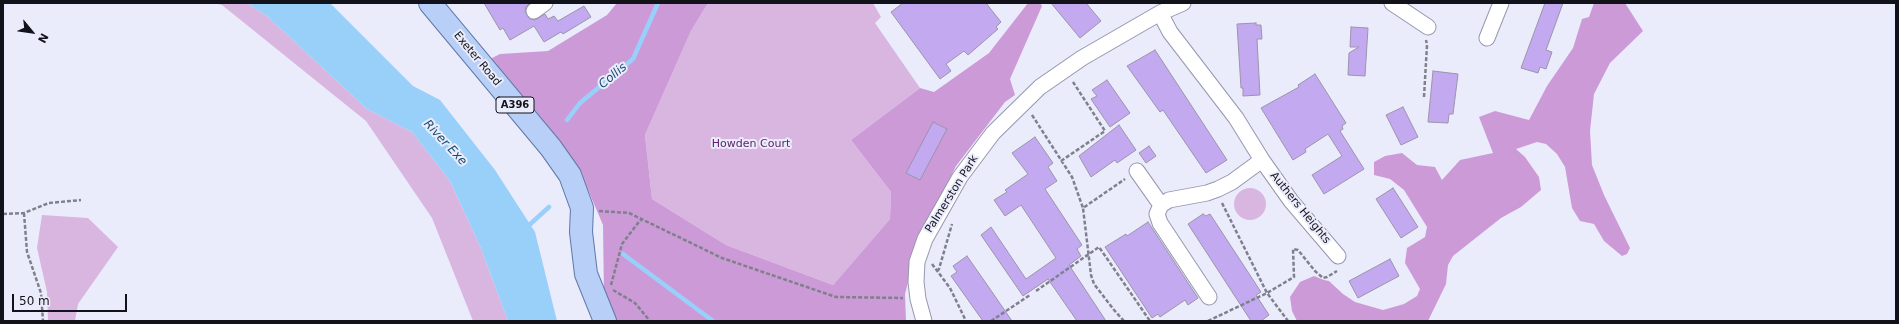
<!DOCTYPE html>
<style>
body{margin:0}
#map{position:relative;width:1899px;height:324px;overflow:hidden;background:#ebecfb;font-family:"DejaVu Sans",sans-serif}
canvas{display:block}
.frame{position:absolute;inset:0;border:4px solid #11121a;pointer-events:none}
.north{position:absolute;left:12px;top:12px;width:40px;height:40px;-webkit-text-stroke:3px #ebecfb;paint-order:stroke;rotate:119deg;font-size:11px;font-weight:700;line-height:16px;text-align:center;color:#11121a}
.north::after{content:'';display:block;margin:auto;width:14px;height:18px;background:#11121a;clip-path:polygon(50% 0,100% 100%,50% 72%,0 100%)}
.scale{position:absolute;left:12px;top:294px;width:115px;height:18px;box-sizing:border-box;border:2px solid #11121a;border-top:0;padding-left:5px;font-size:12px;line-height:14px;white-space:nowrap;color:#11121a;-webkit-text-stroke:3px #ebecfb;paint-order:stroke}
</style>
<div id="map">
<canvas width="1899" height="324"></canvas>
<div class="frame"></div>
<div class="north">N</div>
<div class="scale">50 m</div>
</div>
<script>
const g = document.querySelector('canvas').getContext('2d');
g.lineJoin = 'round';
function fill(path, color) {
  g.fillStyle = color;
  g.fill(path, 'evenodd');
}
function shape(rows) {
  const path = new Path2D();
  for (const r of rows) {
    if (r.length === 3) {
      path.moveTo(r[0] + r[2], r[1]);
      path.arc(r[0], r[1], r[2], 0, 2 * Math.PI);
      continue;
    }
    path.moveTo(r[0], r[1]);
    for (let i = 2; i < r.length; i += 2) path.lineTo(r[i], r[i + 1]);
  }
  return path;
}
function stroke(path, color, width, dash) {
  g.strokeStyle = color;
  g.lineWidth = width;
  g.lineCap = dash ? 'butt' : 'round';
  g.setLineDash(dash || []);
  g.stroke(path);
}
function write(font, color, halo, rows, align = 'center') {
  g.font = font + ' "DejaVu Sans",sans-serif';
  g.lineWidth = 4;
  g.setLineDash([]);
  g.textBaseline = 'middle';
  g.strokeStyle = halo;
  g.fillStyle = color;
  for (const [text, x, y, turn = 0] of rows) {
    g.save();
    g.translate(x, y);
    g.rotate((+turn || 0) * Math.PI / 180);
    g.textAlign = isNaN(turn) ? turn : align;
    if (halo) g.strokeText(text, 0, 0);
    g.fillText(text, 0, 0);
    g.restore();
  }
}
fill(shape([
 [214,3,247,3,267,16,367,109,412,132,450,181,480,246,508,321,473,321,432,218,366,121,222,5],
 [708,3,873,3,881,17,875,23,920,88,851,140,891,192,890,219,833,285,726,245,652,199,645,135,691,31],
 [1250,204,16],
 [42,215,88,218,118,247,78,304,75,321,48,321,47,292,37,248]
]), '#d8b6e0');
fill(shape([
 [617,3,708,3,691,31,645,135,652,199,726,245,833,285,890,219,891,192,851,140,920,88,934,92,989,53,1028,3,1040,3,1042,6,1010,79,1015,95,1005,102,956,166,919,239,905,294,906,321,616,321,604,299,603,225,583,178,549,132,488,60,500,54,548,51,607,15],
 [1594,3,1625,3,1643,31,1610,63,1594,94,1590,131,1592,165,1604,195,1630,248,1627,254,1622,256,1604,241,1594,224,1580,221,1572,208,1565,167,1557,154,1546,144,1537,142,1516,149,1525,157,1539,177,1541,190,1521,207,1501,218,1453,256,1448,265,1446,284,1428,321,1297,321,1292,311,1290,297,1300,282,1314,276,1324,280,1329,281,1343,294,1355,302,1383,310,1404,304,1417,296,1420,289,1405,263,1407,248,1425,237,1427,227,1404,190,1390,179,1374,175,1374,162,1385,156,1402,153,1417,165,1435,167,1442,180,1460,160,1493,153,1479,117,1495,111,1529,120,1547,86,1573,48,1582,19,1589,17]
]), '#cd9ad8');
fill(shape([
 [247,3,330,3,413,86,440,100,495,170,535,232,557,321,508,321,480,246,450,181,412,132,367,109,267,16]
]), '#99d0fa');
stroke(shape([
 [567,120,580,103,633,59,658,3],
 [526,228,549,207],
 [623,254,713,321]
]), '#99d0fa', 4.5);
const building = shape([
 [484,3,530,3,526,7,525,12,530,19,535,20,545,14,548,19,554,16,558,21,584,6,591,17,563,34,561,32,544,42,534,26,510,40,503,28,500,30,484,3],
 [903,3,986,3,1001,22,996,27,998,29,968,55,964,51,946,64,951,71,940,79,891,12,903,3],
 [1051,3,1086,3,1101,21,1080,38,1051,3],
 [1545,3,1563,3,1546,50,1552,52,1546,69,1540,67,1538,73,1521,68,1545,3],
 [1256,23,1256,25,1261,25,1262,39,1257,39,1260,95,1243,96,1243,88,1241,88,1237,24,1256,23],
 [1351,27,1368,28,1365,76,1348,75,1349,53,1359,47,1350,47,1351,27],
 [1155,50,1227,160,1206,173,1163,110,1160,112,1127,66,1155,50],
 [1433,71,1458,74,1453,114,1449,114,1448,123,1428,122,1433,71],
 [1315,74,1346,123,1342,126,1343,129,1340,131,1364,169,1324,194,1312,175,1342,156,1328,134,1305,149,1306,152,1293,160,1261,108,1299,87,1298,85,1315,74],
 [1107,80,1130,113,1110,127,1091,99,1097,96,1092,90,1107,80],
 [1403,107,1418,137,1401,145,1386,115,1403,107],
 [933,122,947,129,920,180,906,173,933,122],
 [1119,125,1136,150,1117,163,1115,160,1091,177,1079,156,1119,125],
 [1035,137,1053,163,1048,167,1057,181,1045,189,1082,245,1077,249,1081,256,1069,265,1106,321,1077,321,1048,279,1023,296,981,235,991,227,1026,279,1056,258,1021,205,1005,216,994,200,1007,192,1005,190,1028,174,1012,153,1035,137],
 [1149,146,1156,156,1146,163,1139,153,1149,146],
 [1393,188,1418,227,1401,238,1376,199,1393,188],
 [1203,214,1206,216,1210,214,1261,292,1256,295,1269,315,1261,321,1251,321,1188,224,1203,214],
 [1148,222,1198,298,1188,305,1185,300,1160,317,1158,314,1152,318,1105,247,1126,234,1127,236,1148,222],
 [967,256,990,289,1012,321,983,321,951,276,957,272,953,266,967,256],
 [1390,259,1399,276,1358,298,1349,281,1390,259]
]);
fill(building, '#c2a9f0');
stroke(building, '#9b94aa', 1);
const street = shape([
 [1392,3,1428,27],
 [534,11,545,3],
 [1160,13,1170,32,1236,118,1262,160],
 [1487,38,1501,3],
 [1137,171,1161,205],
 [1209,297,1160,223,1157,214,1161,205,1169,200,1207,193,1218,189,1232,182,1262,160,1291,201,1338,256],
 [924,321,918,299,916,282,917,262,925,239,960,177,993,133,1040,87,1082,58,1160,13,1183,3]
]);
const primary = shape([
 [430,3,551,148,570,175,582,208,581,232,586,274,605,321]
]);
stroke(street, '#9597ad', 17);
stroke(primary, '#5f78a8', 24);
stroke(shape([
 [1424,97,1427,45,1426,40],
 [1032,115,1072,177,1083,208],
 [1061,161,1105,131,1073,82],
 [1222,203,1267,293,1288,321],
 [599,211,629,213,722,258,836,297,903,298],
 [24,213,27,252,41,293,43,321],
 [3,214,24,213,49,203,81,200],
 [932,264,950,288,966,321],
 [937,271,939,269,952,224],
 [611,285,622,244,638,223,641,220],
 [613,290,635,303,650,321],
 [1036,291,1099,247,1150,321],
 [991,321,1030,295],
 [1124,321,1114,310,1094,284,1091,275,1083,208,1125,179],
 [1208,321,1267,293,1294,277,1293,249,1298,250,1315,271,1323,278,1327,277,1337,271]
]), '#7f808c', 2.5, [4, 2]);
stroke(street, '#fff', 15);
stroke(primary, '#b8cff8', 22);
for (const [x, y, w] of [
 [515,105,38]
]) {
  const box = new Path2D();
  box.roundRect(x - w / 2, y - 8, w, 16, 3);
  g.fillStyle = '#ebecfb';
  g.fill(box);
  stroke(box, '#11121a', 1);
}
write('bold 10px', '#11121a', null, [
 ["A396",515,105]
]);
write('11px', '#11121a', '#ebecfb', [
 ["Exeter Road",477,59,50],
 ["Palmerston Park",952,194,-58],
 ["Authers Heights",1300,208,51]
]);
write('11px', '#5e216b', '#ebecfb', [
 ["Howden Court",751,144]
]);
write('italic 12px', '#174c6f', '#ebecfb', [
 ["Collis",613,76,-40],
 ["River Exe",445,143,47]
]);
</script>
